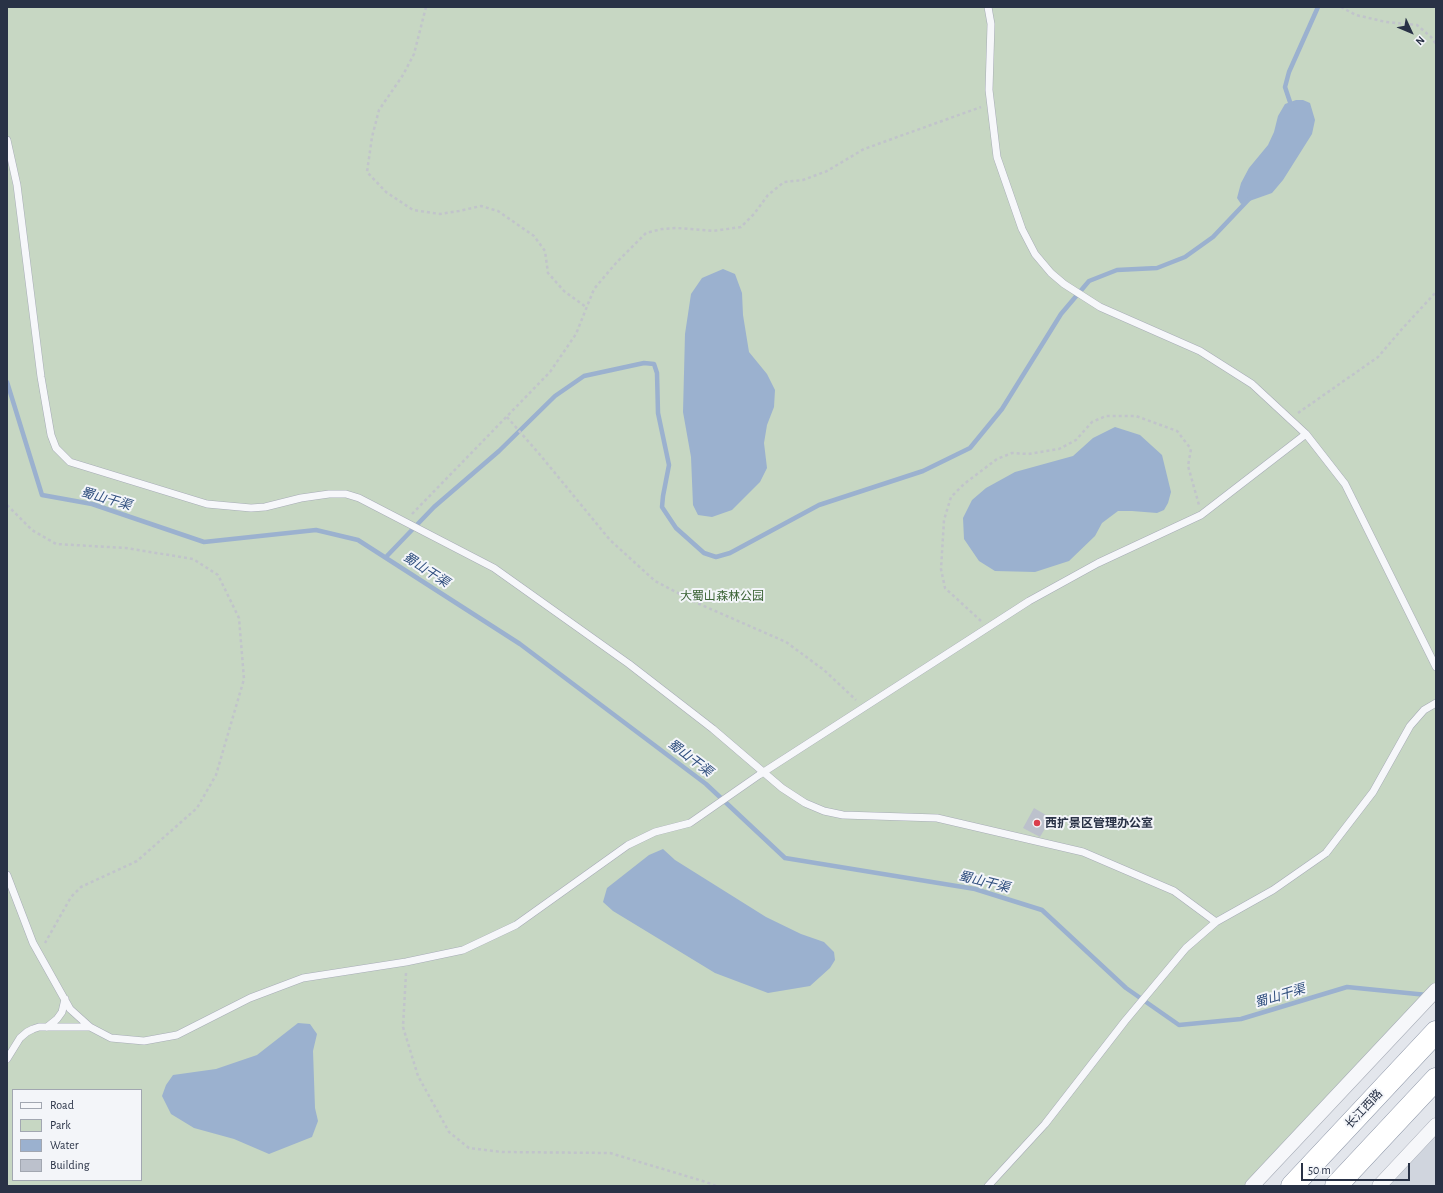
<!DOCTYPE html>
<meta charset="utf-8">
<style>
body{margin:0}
#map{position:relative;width:1443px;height:1193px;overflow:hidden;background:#e3e6ec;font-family:"Alegreya Sans",sans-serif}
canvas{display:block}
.frame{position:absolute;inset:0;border:8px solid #293246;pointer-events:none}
.legend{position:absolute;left:12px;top:1089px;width:130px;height:92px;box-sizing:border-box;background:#f3f5f9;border:1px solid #a2a7b1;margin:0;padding:5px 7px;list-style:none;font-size:12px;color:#293246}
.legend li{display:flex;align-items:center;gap:8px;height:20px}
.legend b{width:20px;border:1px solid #a2a7b1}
.north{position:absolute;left:1391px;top:12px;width:40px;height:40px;-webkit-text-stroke:3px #f3f5f9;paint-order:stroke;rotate:134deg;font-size:11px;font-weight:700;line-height:16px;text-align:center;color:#293246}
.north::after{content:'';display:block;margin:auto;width:14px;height:18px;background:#293246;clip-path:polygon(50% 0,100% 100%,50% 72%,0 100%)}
.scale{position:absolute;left:1301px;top:1163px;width:109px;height:18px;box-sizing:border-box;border:2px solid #293246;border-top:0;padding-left:5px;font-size:12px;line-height:14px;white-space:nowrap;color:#293246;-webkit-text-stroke:3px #f3f5f9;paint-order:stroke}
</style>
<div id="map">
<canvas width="1443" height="1193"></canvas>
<div class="frame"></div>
<ul class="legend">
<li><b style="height:5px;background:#f6f7fa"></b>Road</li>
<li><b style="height:11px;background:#c7d7c3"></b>Park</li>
<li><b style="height:11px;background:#9bb1cf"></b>Water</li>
<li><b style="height:11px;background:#bcc1cc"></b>Building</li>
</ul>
<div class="north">N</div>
<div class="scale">50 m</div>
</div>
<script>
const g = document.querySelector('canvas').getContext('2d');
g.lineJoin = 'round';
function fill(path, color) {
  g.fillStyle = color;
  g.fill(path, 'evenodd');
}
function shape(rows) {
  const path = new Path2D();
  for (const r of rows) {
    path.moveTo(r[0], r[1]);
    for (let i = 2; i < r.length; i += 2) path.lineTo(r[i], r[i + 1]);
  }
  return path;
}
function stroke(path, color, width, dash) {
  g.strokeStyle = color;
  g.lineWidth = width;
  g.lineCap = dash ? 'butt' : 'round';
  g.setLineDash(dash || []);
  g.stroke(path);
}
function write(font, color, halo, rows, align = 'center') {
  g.font = font + ' "Alegreya Sans","Noto Sans SC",sans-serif';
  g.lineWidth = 4;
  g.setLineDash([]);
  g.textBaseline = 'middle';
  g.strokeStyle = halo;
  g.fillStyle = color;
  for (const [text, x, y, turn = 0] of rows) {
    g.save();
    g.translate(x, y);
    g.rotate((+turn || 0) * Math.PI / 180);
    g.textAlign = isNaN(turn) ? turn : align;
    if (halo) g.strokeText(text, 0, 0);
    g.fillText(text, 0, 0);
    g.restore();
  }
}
fill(shape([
 [1436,1125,1436,1186,1379,1186]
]), '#d0d5de');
fill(shape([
 [7,7,1436,7,1436,990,1252,1186,7,1186],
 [13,1090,141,1090,141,1180,13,1180]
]), '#c7d7c3');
fill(shape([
 [1296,100,1303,100,1310,103,1315,120,1312,134,1283,180,1272,193,1241,204,1237,198,1241,183,1249,168,1268,145,1274,132,1278,116,1285,104],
 [723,269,735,274,742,293,743,315,749,352,767,374,775,390,774,407,767,425,764,443,767,468,760,482,732,510,712,517,698,515,693,505,691,457,683,412,685,334,691,294,702,278],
 [1115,427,1140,435,1162,455,1171,492,1168,503,1164,510,1157,513,1132,511,1118,511,1102,523,1095,536,1069,561,1035,572,995,571,979,561,964,539,963,518,972,500,986,488,1015,472,1073,456,1093,438],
 [663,849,675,860,766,917,801,934,824,942,834,952,835,960,830,968,810,986,768,993,715,973,613,911,603,902,607,888,649,855],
 [298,1023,310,1024,317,1034,313,1051,315,1108,318,1121,312,1137,269,1154,234,1139,194,1128,171,1114,162,1096,166,1085,173,1075,216,1069,257,1055]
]), '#9bb1cf');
stroke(shape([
 [1292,108,1285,87,1289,72,1318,7],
 [7,382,42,495,92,504,204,542,316,530,358,540,520,644,706,784,785,858,975,889,1042,910,1126,988,1179,1025,1241,1019,1347,987,1427,995],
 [386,557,434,507,499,451,555,396,584,376,644,363,654,364,657,373,658,413,669,465,663,496,662,507,676,528,704,553,716,557,730,553,819,505,923,471,970,448,1002,409,1061,314,1089,281,1117,270,1157,268,1185,257,1213,237,1250,198]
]), '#9bb1cf', 4.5);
fill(shape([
 [1034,808,1051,818,1040,837,1023,828]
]), '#bcc1cc');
const lane = shape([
 [988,7,991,24,989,90,997,157,1022,229,1035,254,1051,273,1064,284,1100,307,1200,351,1252,384,1306,434,1345,484,1436,667],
 [7,140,17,185,41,377,51,435,56,448,70,462,207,504,251,508,265,507,301,498,329,494,346,494,359,498,494,568,629,664,713,729,782,788,805,803,824,811,843,815,937,818,1083,852,1174,891,1216,922],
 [7,875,33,943,70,1009,90,1027,111,1038,144,1041,177,1035,250,998,303,978,406,962,463,950,516,925,628,845,655,832,690,823,759,775,1029,601,1098,563,1201,515,1306,434],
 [47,1027,57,1019,62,1012,65,999],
 [7,1059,20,1038,27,1032,33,1029,39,1027,90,1027],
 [988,1186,1045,1124,1125,1021,1186,948,1216,922,1273,890,1326,853,1373,792,1410,726,1424,710,1436,703]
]);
const street = shape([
 [1252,1186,1436,990],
 [1379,1186,1436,1125]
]);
const highway = shape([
 [1292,1186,1436,1032],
 [1336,1186,1436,1079]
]);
stroke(lane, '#a7acb7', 8);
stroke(street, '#a7acb7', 15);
stroke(highway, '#8992a4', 23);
stroke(shape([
 [426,7,414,54,403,75,379,110,372,137,367,172,386,192,413,210,440,214,459,211,481,206,498,211,534,236,545,251,548,273,564,291,586,307],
 [1341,7,1356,15,1386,22,1417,25,1431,37,1436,44],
 [1298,413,1378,357,1402,329,1436,292],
 [507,417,541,456,610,540,655,581,697,603,786,642,824,670,856,700],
 [7,505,32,530,56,544,126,548,193,559,218,575,239,618,244,679,216,775,197,808,137,861,81,887,71,897,45,943],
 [412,514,550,372,576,334,594,289,616,263,646,233,662,229,677,228,713,231,741,227,754,214,768,195,784,182,803,180,827,171,864,149,981,107],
 [981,621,945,588,941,569,944,520,951,497,964,484,997,459,1012,453,1028,454,1059,449,1076,440,1092,422,1106,416,1136,416,1177,431,1191,449,1188,466,1199,505],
 [406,973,403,1027,418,1076,449,1132,469,1148,502,1152,610,1153,706,1182,716,1186]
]), '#c1c4cb', 2.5, [3, 3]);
stroke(lane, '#f6f7fa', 7);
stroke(street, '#f6f7fa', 14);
stroke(highway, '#fff', 22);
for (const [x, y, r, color] of [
 [1037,823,4,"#da3e4d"]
]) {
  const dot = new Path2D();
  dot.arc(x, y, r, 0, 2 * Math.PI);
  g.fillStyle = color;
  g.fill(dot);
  stroke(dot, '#f3f5f9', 1.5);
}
write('12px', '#3b6335', '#f3f5f9', [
 ["大蜀山森林公园",722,596]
]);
write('bold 12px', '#293246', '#f3f5f9', [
 ["西扩景区管理办公室",1045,823]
], 'left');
write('12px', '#293246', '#f3f5f9', [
 ["长江西路",1364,1109,-47]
]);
write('italic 13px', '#2f4e7e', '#f3f5f9', [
 ["蜀山干渠",106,499,16],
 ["蜀山干渠",426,570,33],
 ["蜀山干渠",690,758,37],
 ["蜀山干渠",984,882,14],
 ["蜀山干渠",1280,996,-17]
]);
</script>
